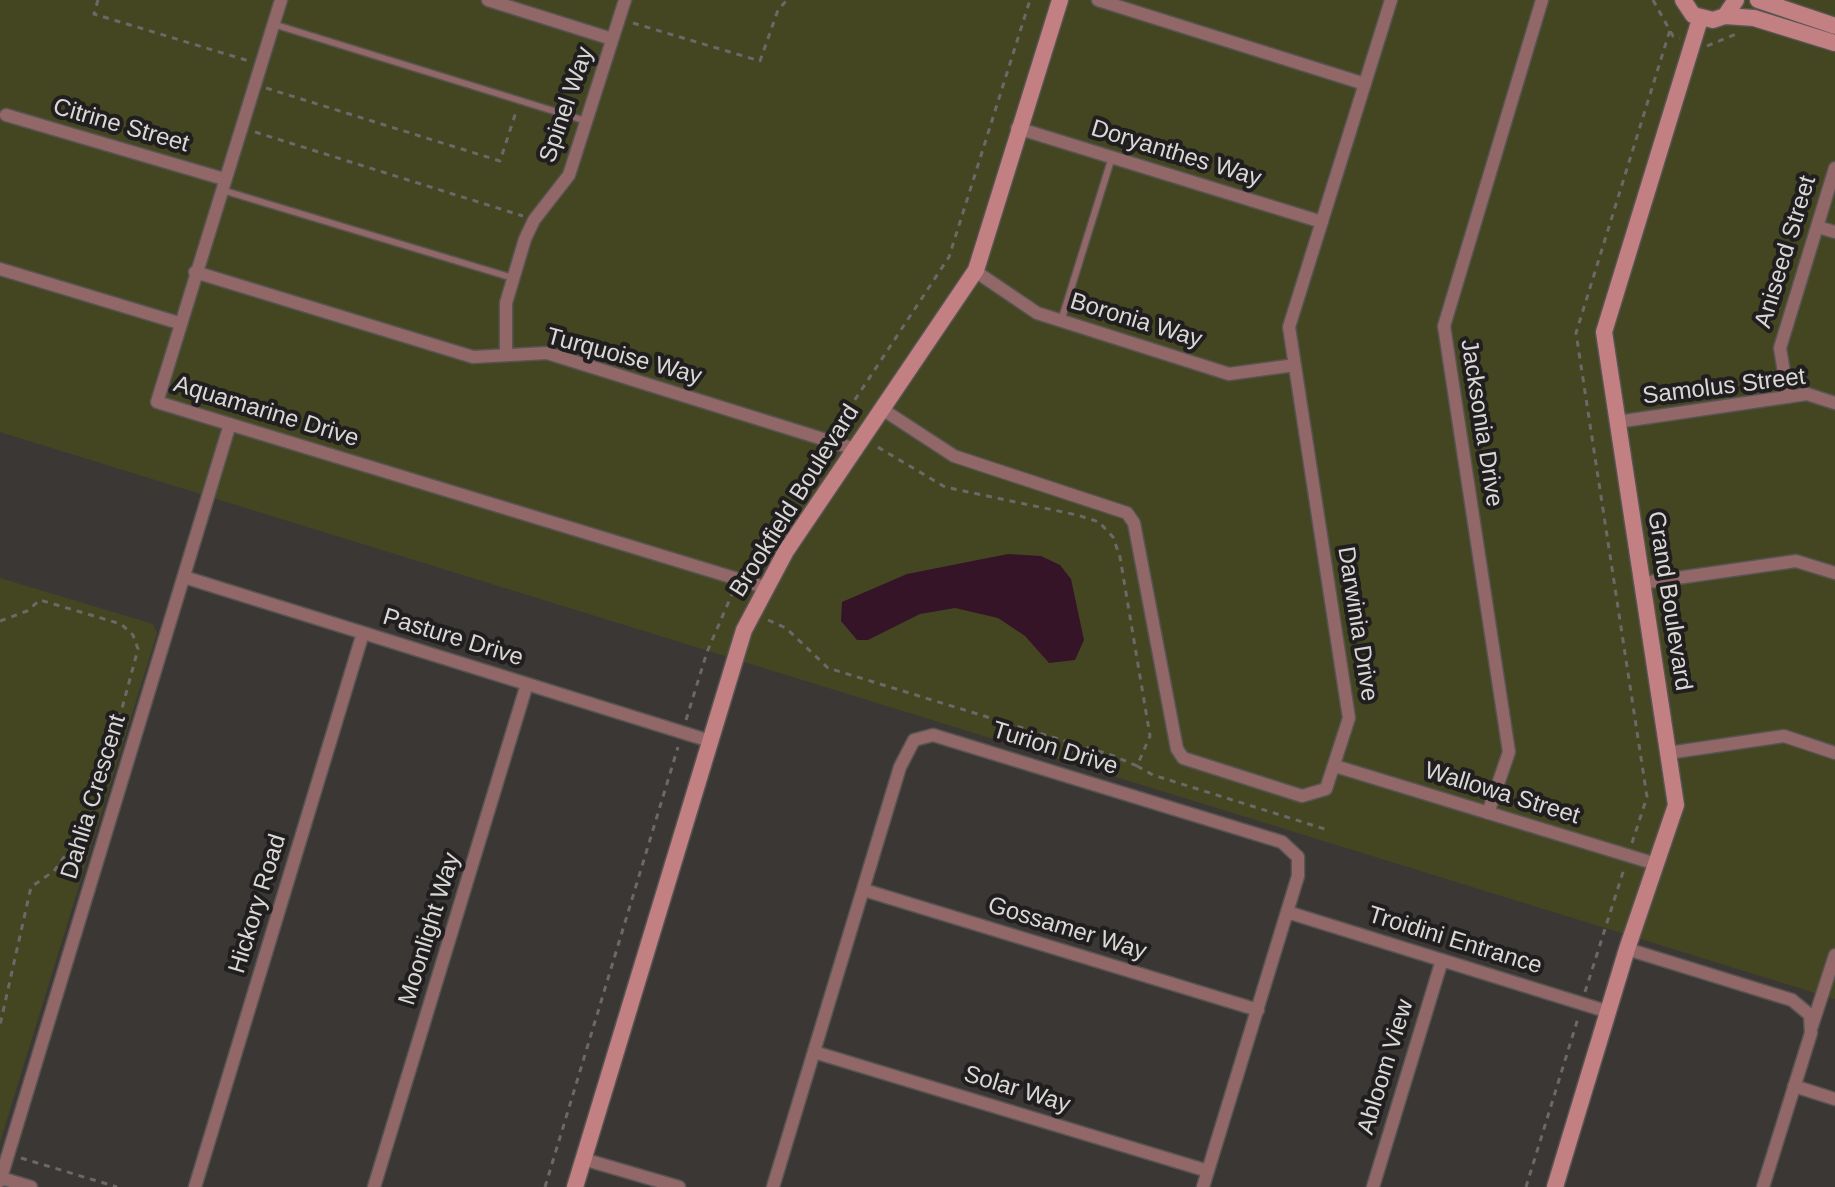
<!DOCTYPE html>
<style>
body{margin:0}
canvas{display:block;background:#3a3735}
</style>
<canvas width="1835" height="1187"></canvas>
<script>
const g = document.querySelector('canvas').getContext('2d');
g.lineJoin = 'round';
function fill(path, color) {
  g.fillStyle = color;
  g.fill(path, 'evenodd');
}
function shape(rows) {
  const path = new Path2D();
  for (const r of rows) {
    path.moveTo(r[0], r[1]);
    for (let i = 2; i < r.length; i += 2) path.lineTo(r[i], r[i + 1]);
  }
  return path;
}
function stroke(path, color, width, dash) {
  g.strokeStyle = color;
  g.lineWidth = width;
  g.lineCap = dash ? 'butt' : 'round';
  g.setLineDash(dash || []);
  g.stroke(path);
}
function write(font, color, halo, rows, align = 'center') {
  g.font = font + ' Arial,sans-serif';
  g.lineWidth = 8;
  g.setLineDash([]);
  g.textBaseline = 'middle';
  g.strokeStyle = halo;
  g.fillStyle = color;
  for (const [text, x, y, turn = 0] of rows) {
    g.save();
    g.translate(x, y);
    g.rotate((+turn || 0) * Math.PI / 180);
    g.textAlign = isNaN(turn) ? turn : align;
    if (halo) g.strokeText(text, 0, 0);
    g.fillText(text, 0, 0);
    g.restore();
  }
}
fill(shape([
 [0,0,1835,0,1835,999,0,432],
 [0,578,153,624,157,633,0,1142]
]), '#444622');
fill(shape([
 [1008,554,1041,556,1060,565,1071,579,1084,640,1075,660,1049,663,1025,636,998,618,955,608,920,614,868,640,857,640,841,621,842,602,907,574]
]), '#361428');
const lane = shape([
 [273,24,586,121],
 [222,190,513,278],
 [1061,321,1112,157]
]);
const street = shape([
 [281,0,157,402,764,587],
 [488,0,612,39],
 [1098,0,1365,84],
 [6,115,224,179],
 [1017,128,1322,222],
 [1818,227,1835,232],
 [0,269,179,323],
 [975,271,1037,313,1229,374,1295,365],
 [195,272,473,357,547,353,855,449],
 [506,355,506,303,525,239,534,220,569,175,625,0],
 [1788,397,1780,348,1835,168],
 [882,409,954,456,1127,513,1134,523,1177,749,1183,758,1302,796,1326,789,1349,718,1289,327,1391,0],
 [1617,422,1807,394,1835,403],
 [184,577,710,741],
 [1642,583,1796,561,1835,573],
 [1668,753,1784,736,1835,753],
 [1335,766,1656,864],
 [1488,813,1509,752,1444,326,1542,0],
 [864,890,1258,1010],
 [1287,912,1609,1012],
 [1627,949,1792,1000,1810,1015,1811,1033,1763,1187],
 [1812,1026,1835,955],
 [814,1052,1208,1171],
 [1794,1086,1835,1099],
 [583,1159,679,1187],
 [1,1178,31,1187],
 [0,1181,230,424],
 [195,1187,363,633],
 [374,1187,527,684],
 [773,1187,900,767,914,740,933,735,1282,842,1298,857,1298,876,1203,1187],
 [1373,1187,1442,960]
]);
const secondary = shape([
 [1683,0,1693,15,1713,20,1725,16,1736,0],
 [1758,0,1835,26],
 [1725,16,1754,18,1835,43],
 [575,1187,744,630,786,551,976,270,1060,0],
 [1555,1187,1627,949,1676,805,1604,332,1700,19]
]);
stroke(lane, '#575452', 9);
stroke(street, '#575452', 15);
stroke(secondary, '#575452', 19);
stroke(shape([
 [98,0,94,14,249,61],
 [1653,0,1673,36,1680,38],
 [633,23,760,61,778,10,787,0],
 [1707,46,1736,34],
 [266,88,500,161,516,112],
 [255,132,523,216],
 [835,430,949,257,1030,0],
 [745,568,819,453],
 [768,620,786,628,828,668,1114,756,1137,766,1150,736,1120,557,1113,537,1099,522,1077,515,945,487,876,446],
 [0,621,27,611,40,600,121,624,133,635,138,649,113,742,108,756,92,774,71,847,54,871,31,887,0,1025],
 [686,720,707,652,733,592],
 [1137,766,1153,775,1328,830],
 [1632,843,1647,797,1576,333,1670,30],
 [1585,992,1624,869],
 [21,1158,117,1187],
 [545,1187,678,747],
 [1526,1187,1579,1015]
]), '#6b6867', 3, [6, 6]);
stroke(lane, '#916768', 6);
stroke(street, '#916768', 12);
stroke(secondary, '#c38083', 16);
write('24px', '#dad8d7', '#201e1e', [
 ["Spinel Way",567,105,-71],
 ["Citrine Street",121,126,16],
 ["Doryanthes Way",1176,154,17],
 ["Aniseed Street",1786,252,-73],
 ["Boronia Way",1136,321,17],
 ["Turquoise Way",624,357,15],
 ["Samolus Street",1724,387,-7],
 ["Aquamarine Drive",266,412,17],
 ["Jacksonia Drive",1481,423,81],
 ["Brookfield Boulevard",795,501,-58],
 ["Grand Boulevard",1669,601,81],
 ["Darwinia Drive",1357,624,81],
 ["Pasture Drive",453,638,17],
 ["Turion Drive",1055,749,17],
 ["Wallowa Street",1502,794,17],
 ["Dahlia Crescent",94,797,-73],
 ["Hickory Road",258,904,-73],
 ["Moonlight Way",430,929,-73],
 ["Gossamer Way",1067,929,17],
 ["Troidini Entrance",1455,941,17],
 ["Abloom View",1386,1067,-73],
 ["Solar Way",1017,1090,17]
]);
</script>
